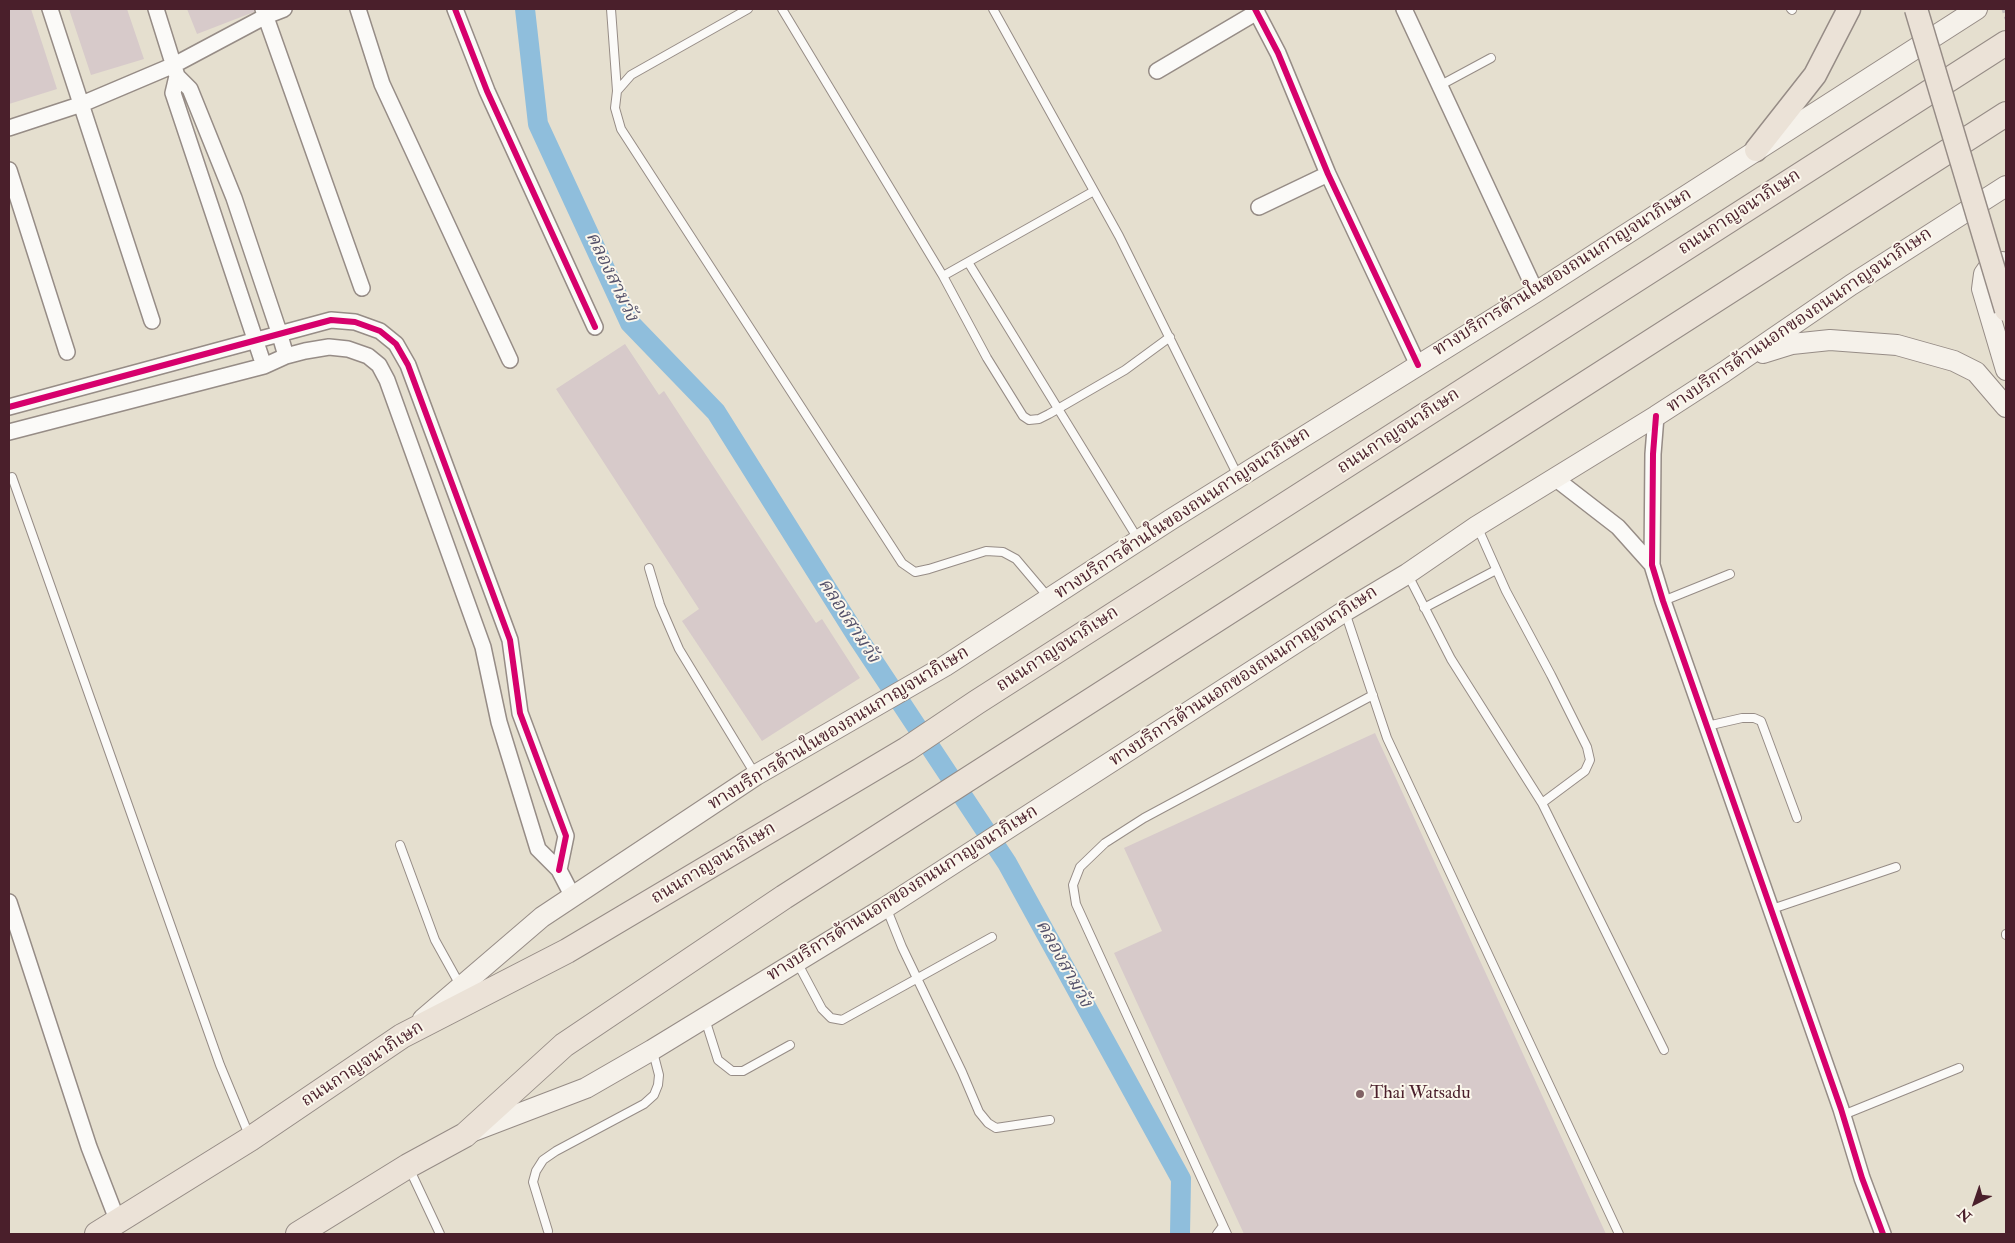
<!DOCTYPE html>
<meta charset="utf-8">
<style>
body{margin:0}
#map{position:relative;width:2015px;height:1243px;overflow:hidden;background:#e5dfcf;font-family:"IM FELL Double Pica",serif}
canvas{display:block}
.frame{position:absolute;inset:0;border:10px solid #4a1f2b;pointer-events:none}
.north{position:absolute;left:1950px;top:1178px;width:50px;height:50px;-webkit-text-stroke:4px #fbf7ec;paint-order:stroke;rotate:221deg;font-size:14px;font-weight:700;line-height:20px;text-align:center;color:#4a1f2b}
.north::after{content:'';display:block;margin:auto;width:18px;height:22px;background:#4a1f2b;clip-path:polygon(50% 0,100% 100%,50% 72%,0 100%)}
</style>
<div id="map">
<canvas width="2015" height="1243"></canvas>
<div class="frame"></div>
<div class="north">N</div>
</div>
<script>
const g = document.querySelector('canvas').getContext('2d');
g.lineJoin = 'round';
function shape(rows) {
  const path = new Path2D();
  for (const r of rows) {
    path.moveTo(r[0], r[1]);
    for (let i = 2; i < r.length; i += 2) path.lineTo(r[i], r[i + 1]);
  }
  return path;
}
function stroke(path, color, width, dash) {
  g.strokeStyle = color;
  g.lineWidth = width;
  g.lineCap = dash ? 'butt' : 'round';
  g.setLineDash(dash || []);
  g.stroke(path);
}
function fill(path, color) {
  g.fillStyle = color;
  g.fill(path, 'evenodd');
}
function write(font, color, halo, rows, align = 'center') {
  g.font = font + ' "IM FELL Double Pica","Noto Serif Thai",serif';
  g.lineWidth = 4;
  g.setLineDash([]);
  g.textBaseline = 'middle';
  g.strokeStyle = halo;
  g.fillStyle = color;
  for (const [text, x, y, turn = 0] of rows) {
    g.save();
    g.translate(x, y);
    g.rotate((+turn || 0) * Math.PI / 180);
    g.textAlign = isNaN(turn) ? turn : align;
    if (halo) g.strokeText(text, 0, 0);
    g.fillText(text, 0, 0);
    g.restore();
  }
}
stroke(shape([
 [525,9,538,124,630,323,716,412,856,635,1007,863,1181,1179,1180,1234]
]), '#8fbedc', 20);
fill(shape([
 [9,9,31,9,57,89,9,104],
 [69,9,127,9,144,59,91,75],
 [187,9,254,9,254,12,197,34],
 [625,344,659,395,664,391,816,623,822,619,860,678,762,741,682,621,699,609,556,389],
 [1375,733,1606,1234,1244,1234,1114,953,1162,931,1124,848]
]), '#d7caca');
const service = shape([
 [611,9,617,91],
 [748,9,631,75,617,91,615,108,621,129,902,563,915,572,929,569,986,551,1003,552,1016,559,1049,598],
 [782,9,943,276,987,358,1023,416,1029,420,1039,419,1049,414,1125,370,1170,337],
 [993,9,1119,236,1238,476],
 [1791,9,1792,10],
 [1439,86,1491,58],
 [968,262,1138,539],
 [943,276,1094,191],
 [12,477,220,1065,249,1135],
 [1477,526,1506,591,1551,675,1587,747,1590,760,1585,771,1542,803],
 [649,568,660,605,679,649,755,774],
 [1408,575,1451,659,1542,803,1664,1050],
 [1663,601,1730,574],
 [1424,608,1496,570],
 [1345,612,1387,738,1619,1234],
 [1707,726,1742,718,1754,718,1761,721,1797,818],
 [400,845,435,940,460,985],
 [886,907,902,947,962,1072,979,1112,988,1123,996,1128,1050,1120],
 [1772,909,1896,867],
 [2006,934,2006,935],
 [797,962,822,1009,831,1018,842,1020,992,937],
 [705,1019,718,1060,732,1071,743,1071,790,1045],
 [1843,1115,1959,1068],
 [409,1168,440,1234],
 [548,1231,533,1182,536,1171,543,1160,556,1151,644,1104,654,1095,658,1085,659,1075,653,1052],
 [1217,1234,1223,1226],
 [1227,1234,1076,904,1073,885,1080,867,1105,843,1144,818,1373,695]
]);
const minor = shape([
 [50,9,152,321],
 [156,9,177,76,173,93,264,366],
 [263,9,362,288],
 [358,9,382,84,510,360],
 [455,9,487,91,595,327],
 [1255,9,1278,53,1328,174,1418,365],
 [1404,9,1536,292],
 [1157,71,1257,12],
 [177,76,190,89,234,198,279,332,286,356],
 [9,128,82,104,174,65,266,16,284,9],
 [9,170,67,352],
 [1259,207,1328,174],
 [9,407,331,320,355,322,380,331,396,344,408,365,510,640,520,713,566,836,559,870],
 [1656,416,1653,454,1652,565,1663,601,1841,1109,1862,1178,1883,1234],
 [9,432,264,366,286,356,305,351,329,347,348,349,368,356,379,365,387,380,483,647,499,722,538,849,559,870,573,897],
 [1556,479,1618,527,1652,565],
 [9,902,89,1147,118,1222]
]);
const secondary = shape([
 [2006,263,2002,262,1991,264,1984,274,1982,289,2006,370],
 [1763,353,1792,344,1830,340,1897,345,1954,361,1976,372,2006,407],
 [423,1019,542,917,756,775,945,666,1170,520,1536,292,1977,9],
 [471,1132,586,1088,652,1050,886,907,1345,611,1407,574,1477,526,1656,416,1724,372,1851,285,2006,186]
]);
const primary = shape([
 [1756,150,1815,75,1849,9]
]);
const trunk = shape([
 [97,1234,250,1139,402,1036,567,951,907,749,977,702,2006,43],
 [298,1234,408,1166,465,1135,564,1045,784,897,2006,114]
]);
stroke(service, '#968c86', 10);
stroke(minor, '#968c86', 18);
stroke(secondary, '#968c86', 22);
stroke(primary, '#968c86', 25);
stroke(trunk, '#968c86', 26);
stroke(shape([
 [2003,9,2006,19]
]), '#c2bcbb', 3, [4, 4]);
stroke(service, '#fbfaf8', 8);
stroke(minor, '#fbfaf8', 15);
stroke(secondary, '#f5f1ea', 20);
stroke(primary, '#ebe2d7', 22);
stroke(trunk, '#ebe2d7', 24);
const primaryBridge = shape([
 [1916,9,2006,310]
]);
stroke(primaryBridge, '#968c86', 25, []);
stroke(primaryBridge, '#ebe2d7', 22);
stroke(shape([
 [455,9,487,91,595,327],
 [1255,9,1278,53,1328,174,1418,365],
 [9,407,331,320,355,322,380,331,396,344,408,365,510,640,520,713,566,836,559,870],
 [1656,416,1653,454,1652,565,1663,601,1841,1109,1862,1178,1883,1234]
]), '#d6006c', 6);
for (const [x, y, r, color] of [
 [1360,1094,5,"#806264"]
]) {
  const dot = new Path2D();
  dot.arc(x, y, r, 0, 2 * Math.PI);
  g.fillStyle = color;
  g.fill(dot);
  stroke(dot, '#fbf7ec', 2);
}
write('18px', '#4a1f2b', '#fbf7ec', [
 ["ถนนกาญจนาภิเษก",1740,213,-33],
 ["ทางบริการด้านในของถนนกาญจนาภิเษก",1563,273,-32],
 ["ทางบริการด้านนอกของถนนกาญจนาภิเษก",1800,321,-34],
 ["ถนนกาญจนาภิเษก",1399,432,-33],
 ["ทางบริการด้านในของถนนกาญจนาภิเษก",1183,514,-33],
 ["ถนนกาญจนาภิเษก",1058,650,-33],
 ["ทางบริการด้านนอกของถนนกาญจนาภิเษก",1244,677,-33],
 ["ทางบริการด้านในของถนนกาญจนาภิเษก",839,729,-31],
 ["ถนนกาญจนาภิเษก",714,864,-31],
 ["ทางบริการด้านนอกของถนนกาญจนาภิเษก",903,894,-32],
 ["ถนนกาญจนาภิเษก",363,1065,-33]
]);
write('18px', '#4a1f2b', '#fbf7ec', [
 ["Thai Watsadu",1370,1094]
], 'left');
write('italic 19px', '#55526b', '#fbf7ec', [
 ["คลองสามวัง",611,277,64],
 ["คลองสามวัง",848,621,57],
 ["คลองสามวัง",1063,964,61]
]);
</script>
